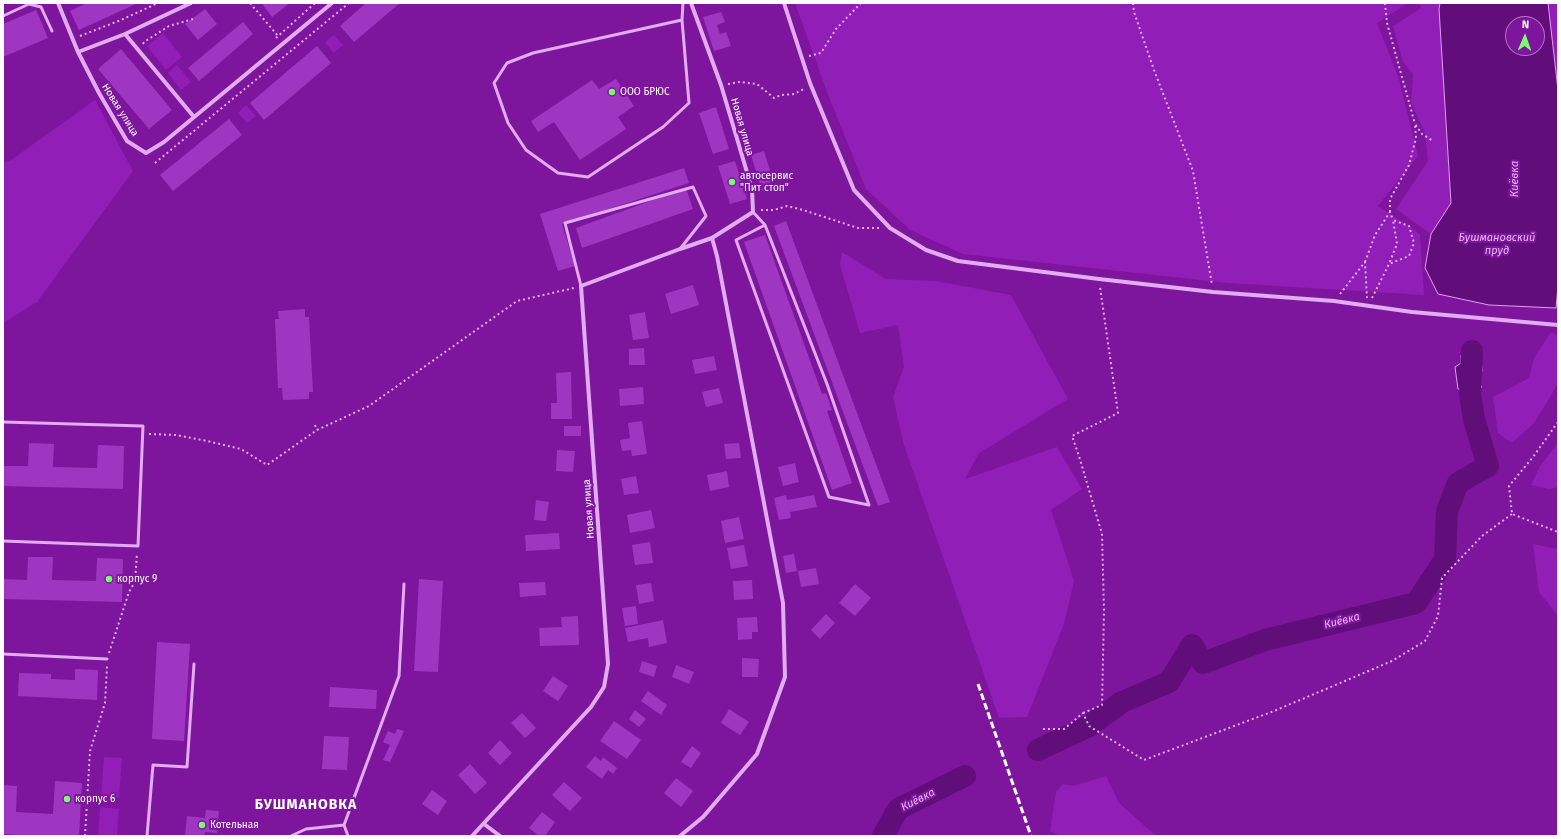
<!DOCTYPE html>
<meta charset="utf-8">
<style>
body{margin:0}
#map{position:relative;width:1561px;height:839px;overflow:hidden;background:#7e159d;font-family:"Fira Sans",sans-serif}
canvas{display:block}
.frame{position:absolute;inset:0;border:4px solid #fff;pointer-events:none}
.north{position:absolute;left:1505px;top:16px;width:40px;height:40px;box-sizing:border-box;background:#7e159d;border:1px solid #b273c4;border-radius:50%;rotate:2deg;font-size:11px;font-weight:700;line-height:16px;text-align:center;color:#fff}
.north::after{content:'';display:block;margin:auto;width:14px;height:18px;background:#7aff6e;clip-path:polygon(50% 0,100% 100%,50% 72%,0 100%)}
</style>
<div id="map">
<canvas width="1561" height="839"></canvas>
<div class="frame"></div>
<div class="north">N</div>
</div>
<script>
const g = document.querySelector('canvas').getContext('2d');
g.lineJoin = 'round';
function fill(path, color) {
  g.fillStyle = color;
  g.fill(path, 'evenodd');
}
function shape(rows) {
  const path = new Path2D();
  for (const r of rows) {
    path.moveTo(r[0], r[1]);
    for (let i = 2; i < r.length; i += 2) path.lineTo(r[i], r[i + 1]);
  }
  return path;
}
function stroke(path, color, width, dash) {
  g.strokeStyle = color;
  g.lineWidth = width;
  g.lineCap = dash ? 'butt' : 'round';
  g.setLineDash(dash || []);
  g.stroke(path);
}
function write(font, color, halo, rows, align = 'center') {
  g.font = font + ' "Fira Sans",sans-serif';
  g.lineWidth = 4;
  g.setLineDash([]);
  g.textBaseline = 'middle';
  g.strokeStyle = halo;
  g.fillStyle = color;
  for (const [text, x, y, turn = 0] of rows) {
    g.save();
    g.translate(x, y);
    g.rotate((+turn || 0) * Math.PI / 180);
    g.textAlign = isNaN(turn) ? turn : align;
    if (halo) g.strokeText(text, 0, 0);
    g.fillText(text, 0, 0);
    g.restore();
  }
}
fill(shape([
 [795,3,1408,3,1377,23,1399,79,1418,156,1378,206,1420,234,1424,295,1228,283,963,254,910,230,866,189,827,92],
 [1419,3,1440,3,1439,9,1451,203,1431,234,1396,209,1428,161,1425,133,1411,103,1413,74,1403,62,1393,26,1421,8],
 [1548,3,1558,3,1558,90,1548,6],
 [163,33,182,57,166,70,147,46],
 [334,35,343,45,334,53,325,42],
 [177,65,191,82,181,90,168,73],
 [95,100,133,171,37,302,3,323,3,163,11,160],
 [246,105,256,116,247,123,238,113],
 [842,252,886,279,936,281,1011,295,1068,399,979,453,965,479,1057,447,1082,489,1051,510,1074,581,1064,624,1027,717,999,718,903,442,893,397,904,367,898,325,860,333,840,265],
 [1551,332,1558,336,1558,384,1534,423,1512,443,1498,433,1493,397,1529,378,1534,358],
 [1558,443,1558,487,1549,489,1531,485,1540,466],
 [1533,544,1558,549,1558,616,1539,592],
 [104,757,122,758,119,798,101,797],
 [1106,776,1119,803,1156,836,1060,836,1050,831,1056,792,1063,784,1073,786],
 [100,807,119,809,117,836,98,836]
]), '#911eb7');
const water = shape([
 [1440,3,1548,3,1558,90,1558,286,1556,308,1489,305,1438,294,1425,268,1431,234,1451,203,1439,9,1440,3],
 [1513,24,1537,24,1537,48,1513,48,1513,24],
 [1472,351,1481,359,1482,371,1477,380,1482,387,1470,394,1458,389,1455,367,1461,363,1461,355,1472,351]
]);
fill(water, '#620e7a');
stroke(water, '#df9ff6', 1);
stroke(shape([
 [1038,750,1089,726,1122,702,1169,682,1192,645,1203,663,1265,640,1416,603,1445,559,1447,511,1458,483,1488,466,1474,419,1470,394,1472,351],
 [883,836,898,809,965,776]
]), '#620e7a', 22);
fill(shape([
 [87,3,138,3,79,30,70,11],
 [265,3,290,3,272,17,263,5],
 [366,3,400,3,354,42,340,26],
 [205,9,217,24,198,40,185,24],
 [36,10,48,38,3,57,3,24],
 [721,12,725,22,717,25,720,34,726,32,731,46,714,51,703,17],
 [243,22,253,34,199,81,188,68],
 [317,46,331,63,264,120,250,103],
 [121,49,172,110,149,129,98,69],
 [616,79,634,106,618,117,626,129,580,160,554,122,538,132,531,121,592,80,599,89],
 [716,107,729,149,713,154,699,113],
 [229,119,242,135,173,191,160,175],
 [764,151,775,187,762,191,751,155],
 [735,161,747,199,730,204,718,166],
 [684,168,689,183,562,224,575,266,558,271,540,214],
 [686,188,693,209,582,248,576,228],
 [786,221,890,502,878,506,774,226],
 [765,235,822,394,826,393,832,410,827,411,852,483,832,490,744,242],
 [693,285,699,305,671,314,665,294],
 [305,309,305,317,309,317,313,392,309,392,309,399,283,400,282,388,278,388,275,319,279,319,278,311],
 [645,312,649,338,633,340,629,315],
 [644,348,645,365,629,365,629,349],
 [714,356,717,370,695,374,692,360],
 [571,372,572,419,551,419,551,403,557,403,556,373],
 [643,387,644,404,620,406,619,389],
 [719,388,723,403,706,407,702,392],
 [642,421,647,454,632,456,631,450,622,451,620,440,630,438,628,423],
 [564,426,581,426,581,436,564,436],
 [29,443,54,444,53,467,97,468,98,445,124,446,123,489,3,486,3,466,28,466],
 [739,443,741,458,726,459,724,444],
 [557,450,575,451,573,472,556,471],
 [795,463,799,482,783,486,778,467],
 [727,471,729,487,710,491,707,475],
 [636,476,639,493,624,495,621,479],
 [786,495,787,500,814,495,817,507,790,512,791,518,779,520,774,498],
 [536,500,549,502,546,521,534,520],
 [651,510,655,528,630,533,627,515],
 [739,517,744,539,725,543,721,521],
 [559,533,560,549,526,551,525,535],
 [650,542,653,563,635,565,632,545],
 [744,545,748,566,731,569,727,548],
 [794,554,797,571,786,573,783,556],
 [28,557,53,557,52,580,96,581,97,558,123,559,122,602,3,599,3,579,27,580],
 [816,568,819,584,801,587,798,571],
 [419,579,443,581,438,672,414,671],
 [752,580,753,599,734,600,733,581],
 [545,582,546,595,520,597,519,583],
 [651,583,654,601,639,604,636,585],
 [855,584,871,598,855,616,839,603],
 [636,606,638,624,625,626,622,608],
 [826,614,835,623,820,639,811,630],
 [578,616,579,645,540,646,539,628,562,627,561,617],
 [757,617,758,632,752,632,752,639,738,640,737,618],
 [663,620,667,643,649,647,648,638,628,642,625,628],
 [157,642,190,644,184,741,152,739],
 [742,658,759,659,758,677,742,677],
 [642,661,657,666,654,677,639,672],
 [676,665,694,672,689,684,672,677],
 [75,669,98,670,97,700,18,696,19,673,51,674,51,679,75,680],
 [553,676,568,686,558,701,543,691],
 [330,687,377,690,376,709,329,707],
 [648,691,667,705,661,715,641,701],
 [729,709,749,722,740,735,721,723],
 [635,710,646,719,639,727,629,719],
 [522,713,536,728,525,738,511,723],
 [614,721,641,740,627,759,600,741],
 [397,729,404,731,390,762,383,760,390,745,383,742,388,731,395,734],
 [324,736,349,737,347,770,322,769],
 [500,740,512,753,500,765,488,753],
 [692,746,701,753,691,768,681,762],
 [595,756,601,761,603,757,617,768,613,774,608,770,602,779,586,767],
 [470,764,487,783,475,794,458,775],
 [676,778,693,791,681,807,664,793],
 [55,781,82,783,79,836,31,836,3,834,3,785,17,786,16,812,53,814],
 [564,782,582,798,570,811,552,795],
 [432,790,447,801,438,815,422,804],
 [206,810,219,811,217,833,205,832,204,836,185,836,187,816,205,818],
 [542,812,555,822,545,836,539,836,529,828]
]), '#9f36c1');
stroke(shape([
 [250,3,278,36],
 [1133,3,1134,12,1154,70,1193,171,1212,285],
 [1385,3,1387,23,1415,124],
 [80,36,121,20,158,3],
 [276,38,315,3],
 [143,44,144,42,169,26,193,19],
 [809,56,821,53,836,29,861,3],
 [728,84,740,82,757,84,774,98,781,95,794,94,804,89],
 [155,163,349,3],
 [761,210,774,210,787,206,803,210,858,228,879,228],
 [1390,212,1390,199,1409,165,1416,138,1415,124,1422,134,1433,141],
 [1365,262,1375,235,1390,212,1393,220],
 [1340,294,1365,262,1367,298],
 [1372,298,1389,264,1409,256,1414,243,1409,226,1393,220,1397,244,1389,264],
 [1558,422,1533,457,1509,486,1512,514,1558,532],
 [315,425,317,430],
 [149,434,176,435,207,441,241,449,267,465,317,430,369,406,517,301,574,288],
 [109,653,129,592,135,582,137,553],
 [1083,713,1102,705,1104,611,1102,534,1079,456,1072,436,1118,413,1100,287],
 [1043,729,1064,729,1083,713,1089,726,1144,760,1274,711,1392,661,1425,641,1438,616,1442,578,1482,536,1512,514],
 [85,836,90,751,105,703,107,666]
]), '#e2acf3', 2, [2, 3]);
stroke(shape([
 [3,16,29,4,41,7,52,31],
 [682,20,533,53,507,63,494,83,508,123,526,150,558,173,588,177,663,127,689,103,682,20,683,3],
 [753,212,765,225,827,384,869,505,829,497,736,240,765,225],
 [581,286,565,223,693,187,706,216,680,249],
 [3,422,143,426,138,546,3,541],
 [3,654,107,659],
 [147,836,153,765,187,767,194,664],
 [291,836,306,829,344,825],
 [348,836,344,825,399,676,404,584]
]), '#e2acf3', 3);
stroke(shape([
 [58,3,78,52,99,93,127,141,146,153,164,142,332,3],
 [784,3,810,83,854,190,890,228,926,250,958,261,1099,279,1213,292,1334,301,1412,312,1558,325],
 [125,34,194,117],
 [78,52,125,34,191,3],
 [484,824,500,836],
 [472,836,591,707,604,687,608,664,581,286,680,249,712,238,753,212,752,189,721,85,691,3],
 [680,836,703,817,757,754,785,677,783,603,717,256,712,238]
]), '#e2acf3', 4);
stroke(shape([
 [978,684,1031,836]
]), '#fff', 3, [7, 3]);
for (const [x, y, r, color] of [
 [612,92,4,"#7aff6e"],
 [732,182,4,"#7aff6e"],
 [109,579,4,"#7aff6e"],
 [67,799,4,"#7aff6e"],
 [202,825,4,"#7aff6e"]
]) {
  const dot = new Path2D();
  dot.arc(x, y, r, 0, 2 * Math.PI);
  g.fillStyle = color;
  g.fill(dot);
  stroke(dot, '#7e159d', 1.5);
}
write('10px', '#fff', '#7e159d', [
 ["ООО БРЮС",620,92],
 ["автосервис",740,176],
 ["\"Пит стоп\"",740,188],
 ["корпус 9",117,579],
 ["корпус 6",75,799],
 ["Котельная",210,825]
], 'left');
write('10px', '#fff', '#7e159d', [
 ["Новая улица",120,110,58],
 ["Новая улица",742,127,74],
 ["Новая улица",589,509,-94]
]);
write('italic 11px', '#e9b9f9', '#7e159d', [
 ["Киёвка",1515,179,-90],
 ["Бушмановский",1497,238],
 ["пруд",1497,251],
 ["Киёвка",1342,621,-14],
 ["Киёвка",918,800,-27]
]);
g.letterSpacing = '1px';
write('bold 14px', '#fff', '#7e159d', [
 ["БУШМАНОВКА",306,805]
]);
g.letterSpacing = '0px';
</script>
